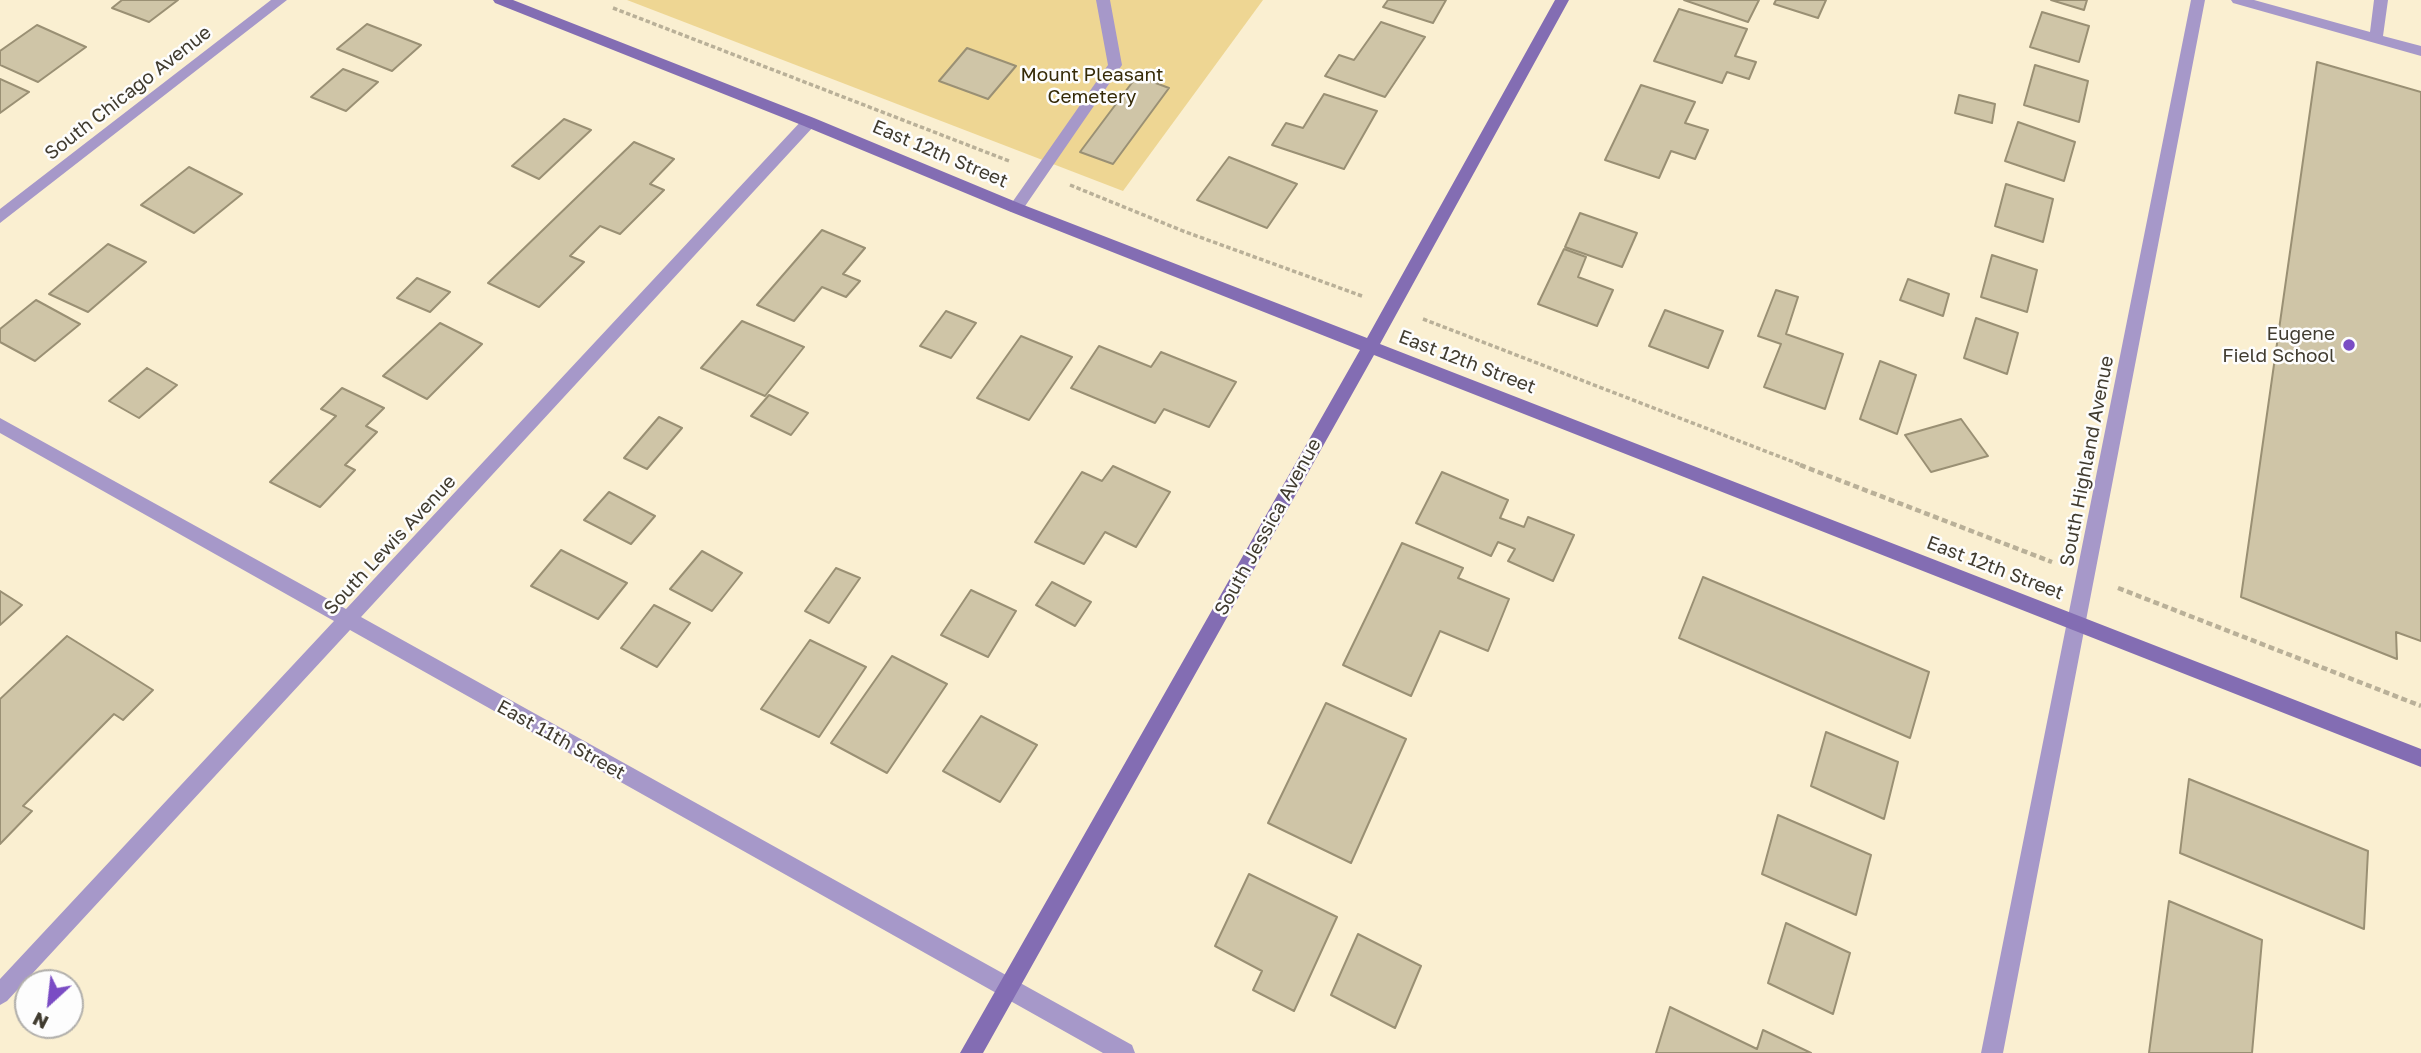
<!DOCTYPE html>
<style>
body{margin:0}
#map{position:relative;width:2421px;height:1053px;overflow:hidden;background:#faefd1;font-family:"Golos Text",sans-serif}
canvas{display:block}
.north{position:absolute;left:14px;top:969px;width:70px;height:70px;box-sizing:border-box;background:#fdfdfd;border:2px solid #b1afab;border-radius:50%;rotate:207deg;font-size:19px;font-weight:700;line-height:28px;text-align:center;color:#403b2f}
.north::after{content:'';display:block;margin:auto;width:24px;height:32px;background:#7a4cc4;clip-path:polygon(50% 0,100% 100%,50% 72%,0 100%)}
</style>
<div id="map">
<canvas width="2421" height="1053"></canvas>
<div class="north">N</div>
</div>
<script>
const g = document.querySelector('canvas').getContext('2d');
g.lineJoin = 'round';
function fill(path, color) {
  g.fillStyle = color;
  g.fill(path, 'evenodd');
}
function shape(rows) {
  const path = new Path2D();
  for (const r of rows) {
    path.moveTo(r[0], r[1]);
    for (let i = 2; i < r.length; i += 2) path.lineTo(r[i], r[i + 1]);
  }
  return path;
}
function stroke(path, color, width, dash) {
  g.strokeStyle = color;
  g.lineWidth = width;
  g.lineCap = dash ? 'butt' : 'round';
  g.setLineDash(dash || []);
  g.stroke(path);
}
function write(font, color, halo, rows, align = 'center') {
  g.font = font + ' "Golos Text",sans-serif';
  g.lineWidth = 5;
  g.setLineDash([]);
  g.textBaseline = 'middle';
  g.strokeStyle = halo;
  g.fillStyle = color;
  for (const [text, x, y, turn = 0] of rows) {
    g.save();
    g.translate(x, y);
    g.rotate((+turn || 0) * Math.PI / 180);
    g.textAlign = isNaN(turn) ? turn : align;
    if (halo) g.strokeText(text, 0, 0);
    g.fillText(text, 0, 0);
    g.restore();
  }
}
fill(shape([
 [627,0,1263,0,1123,191]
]), '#eed693');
const building = shape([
 [122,0,178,0,149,22,112,8,122,0],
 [1388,0,1446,0,1433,23,1383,7,1388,0],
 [1684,0,1759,0,1748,22,1684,0],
 [1776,0,1826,0,1818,18,1774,4,1776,0],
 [2051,0,2087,0,2084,10,2051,0],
 [1679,9,1747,29,1735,56,1756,62,1749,79,1727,72,1722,83,1654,61,1679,9],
 [2042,12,2089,26,2079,62,2030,47,2042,12],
 [1381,22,1425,37,1385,97,1325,76,1339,55,1354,60,1381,22],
 [367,24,421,45,392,71,337,49,367,24],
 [37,25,86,47,38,82,0,65,0,51,37,25],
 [967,48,1016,66,988,99,939,81,967,48],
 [2317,62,2421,92,2421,641,2396,632,2397,659,2241,597,2317,62],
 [2035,65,2088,81,2079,122,2024,105,2035,65],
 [343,69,378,82,346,111,311,97,343,69],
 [1137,76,1169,88,1113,164,1080,152,1137,76],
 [0,79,29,92,0,113,0,79],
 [1641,85,1695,102,1685,123,1708,130,1695,159,1671,151,1659,178,1605,160,1641,85],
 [1324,94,1377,111,1344,169,1272,145,1286,123,1303,128,1324,94],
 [1959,95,1995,104,1992,123,1955,113,1959,95],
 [564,119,591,130,539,179,512,166,564,119],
 [2018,122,2075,142,2064,181,2005,161,2018,122],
 [634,142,674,159,650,184,664,190,620,234,600,226,570,256,584,262,539,307,488,283,634,142],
 [1229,157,1297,184,1267,228,1197,200,1229,157],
 [189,167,242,194,194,233,141,205,189,167],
 [2006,184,2053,199,2043,242,1995,226,2006,184],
 [1580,213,1637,233,1622,267,1565,247,1580,213],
 [822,230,865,248,843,274,860,281,846,297,822,287,794,321,757,305,822,230],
 [108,244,146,262,88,312,49,294,108,244],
 [1564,249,1586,257,1578,277,1613,290,1597,326,1538,304,1564,249],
 [1992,255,2037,270,2027,312,1981,297,1992,255],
 [417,278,450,292,430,312,397,298,417,278],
 [1908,279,1949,294,1943,316,1900,300,1908,279],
 [1776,290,1798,297,1786,334,1843,354,1825,409,1764,387,1781,344,1758,336,1776,290],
 [36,300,80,324,35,361,0,342,0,329,36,300],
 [1665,310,1723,331,1708,368,1649,346,1665,310],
 [946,311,976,323,951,358,920,346,946,311],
 [1976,318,2018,333,2007,374,1964,358,1976,318],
 [742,321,804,347,765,396,701,368,742,321],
 [440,323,482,344,427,399,383,376,440,323],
 [1021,336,1072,357,1029,420,977,398,1021,336],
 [1099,346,1151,367,1161,352,1236,382,1209,427,1164,409,1155,423,1071,388,1099,346],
 [1880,361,1916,375,1897,434,1860,419,1880,361],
 [147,368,177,385,139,418,109,401,147,368],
 [342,388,384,408,366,426,377,432,345,465,355,470,320,507,270,482,336,416,321,409,342,388],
 [769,395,808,413,791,435,751,416,769,395],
 [659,417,682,428,647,469,624,458,659,417],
 [1961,419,1988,456,1931,472,1905,435,1961,419],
 [1113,466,1170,492,1136,547,1105,532,1084,564,1035,542,1082,472,1102,481,1113,466],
 [1442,472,1508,500,1500,518,1524,527,1528,517,1574,535,1553,581,1508,561,1515,549,1498,542,1491,556,1416,523,1442,472],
 [609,492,655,516,631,544,584,520,609,492],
 [1402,543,1463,568,1458,578,1509,599,1488,651,1440,631,1411,696,1343,665,1402,543],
 [561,550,627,583,598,619,531,586,561,550],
 [702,551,742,573,712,611,670,589,702,551],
 [836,568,860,578,829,623,805,611,836,568],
 [1703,577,1929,672,1910,738,1679,638,1703,577],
 [1052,582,1091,602,1075,626,1036,605,1052,582],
 [971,590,1016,611,988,657,941,635,971,590],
 [0,591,22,605,0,625,0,591],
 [654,605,690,623,657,667,621,648,654,605],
 [67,636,153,690,123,720,114,714,23,806,32,811,0,844,0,699,67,636],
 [810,640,866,667,819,737,761,709,810,640],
 [892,656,947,684,887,773,831,743,892,656],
 [1326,703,1406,739,1351,863,1268,823,1326,703],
 [981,716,1037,745,1000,802,943,771,981,716],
 [1826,732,1898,762,1884,819,1811,786,1826,732],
 [2189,779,2368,851,2364,929,2180,853,2189,779],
 [1778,815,1871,855,1856,915,1762,874,1778,815],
 [1249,874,1337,917,1294,1011,1253,990,1262,971,1215,946,1249,874],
 [2169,901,2262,940,2252,1053,2149,1053,2169,901],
 [1786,923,1850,953,1833,1014,1768,983,1786,923],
 [1358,934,1421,966,1395,1028,1331,995,1358,934],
 [1670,1007,1757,1049,1763,1030,1811,1053,1656,1053,1670,1007]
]);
fill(building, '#cfc5a7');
stroke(building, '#9a9074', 2);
stroke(shape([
 [613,8,1009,161],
 [1070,185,1183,231,1362,296],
 [1423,319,1804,466]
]), '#b9b098', 3.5, [4.5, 2.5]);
stroke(shape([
 [1800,465,2052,562],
 [2118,588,2421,706]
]), '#b9b098', 4.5, [6, 3.5]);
fill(shape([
 [1096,0,1110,0,1122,65,1021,212,1011,212,1008,208,1011,204,1108,65,1096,0],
 [2231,0,2254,0,2370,32,2374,0,2388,0,2383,36,2421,46,2421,56,2233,3,2231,0]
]), '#a698c9');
fill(shape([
 [271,0,287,0,0,223,0,209,271,0],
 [2191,0,2205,0,2003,1053,1981,1053,2191,0],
 [809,117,816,122,814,126,361,617,1132,1045,1135,1053,1103,1053,350,630,7,1001,0,1005,0,979,334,621,0,433,0,418,346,609,804,118,809,117]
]), '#a698c9');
fill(shape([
 [493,0,513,0,814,118,1021,204,1367,338,1555,0,1569,0,1380,344,2421,749,2421,767,1374,355,983,1053,960,1053,1360,350,1011,212,804,126,495,3,493,0]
]), '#836db3');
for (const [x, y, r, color] of [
 [2349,345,7,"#7a4cc4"]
]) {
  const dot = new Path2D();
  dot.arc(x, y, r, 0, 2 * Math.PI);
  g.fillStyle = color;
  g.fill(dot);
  stroke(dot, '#fdfdfd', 2.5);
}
write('19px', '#352a07', '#fdfdfd', [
 ["Mount Pleasant",1092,75],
 ["Cemetery",1092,97]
]);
write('19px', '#403b2f', '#fdfdfd', [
 ["South Chicago Avenue",128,93,-38],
 ["East 12th Street",940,154,23],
 ["East 12th Street",1467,362,21],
 ["South Highland Avenue",2087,461,-79],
 ["South Jessica Avenue",1268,527,-61],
 ["South Lewis Avenue",390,545,-47],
 ["East 12th Street",1995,568,21],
 ["East 11th Street",561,740,29]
]);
write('19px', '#403b2f', '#fdfdfd', [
 ["Eugene",2335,334],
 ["Field School",2335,356]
], 'right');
</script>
